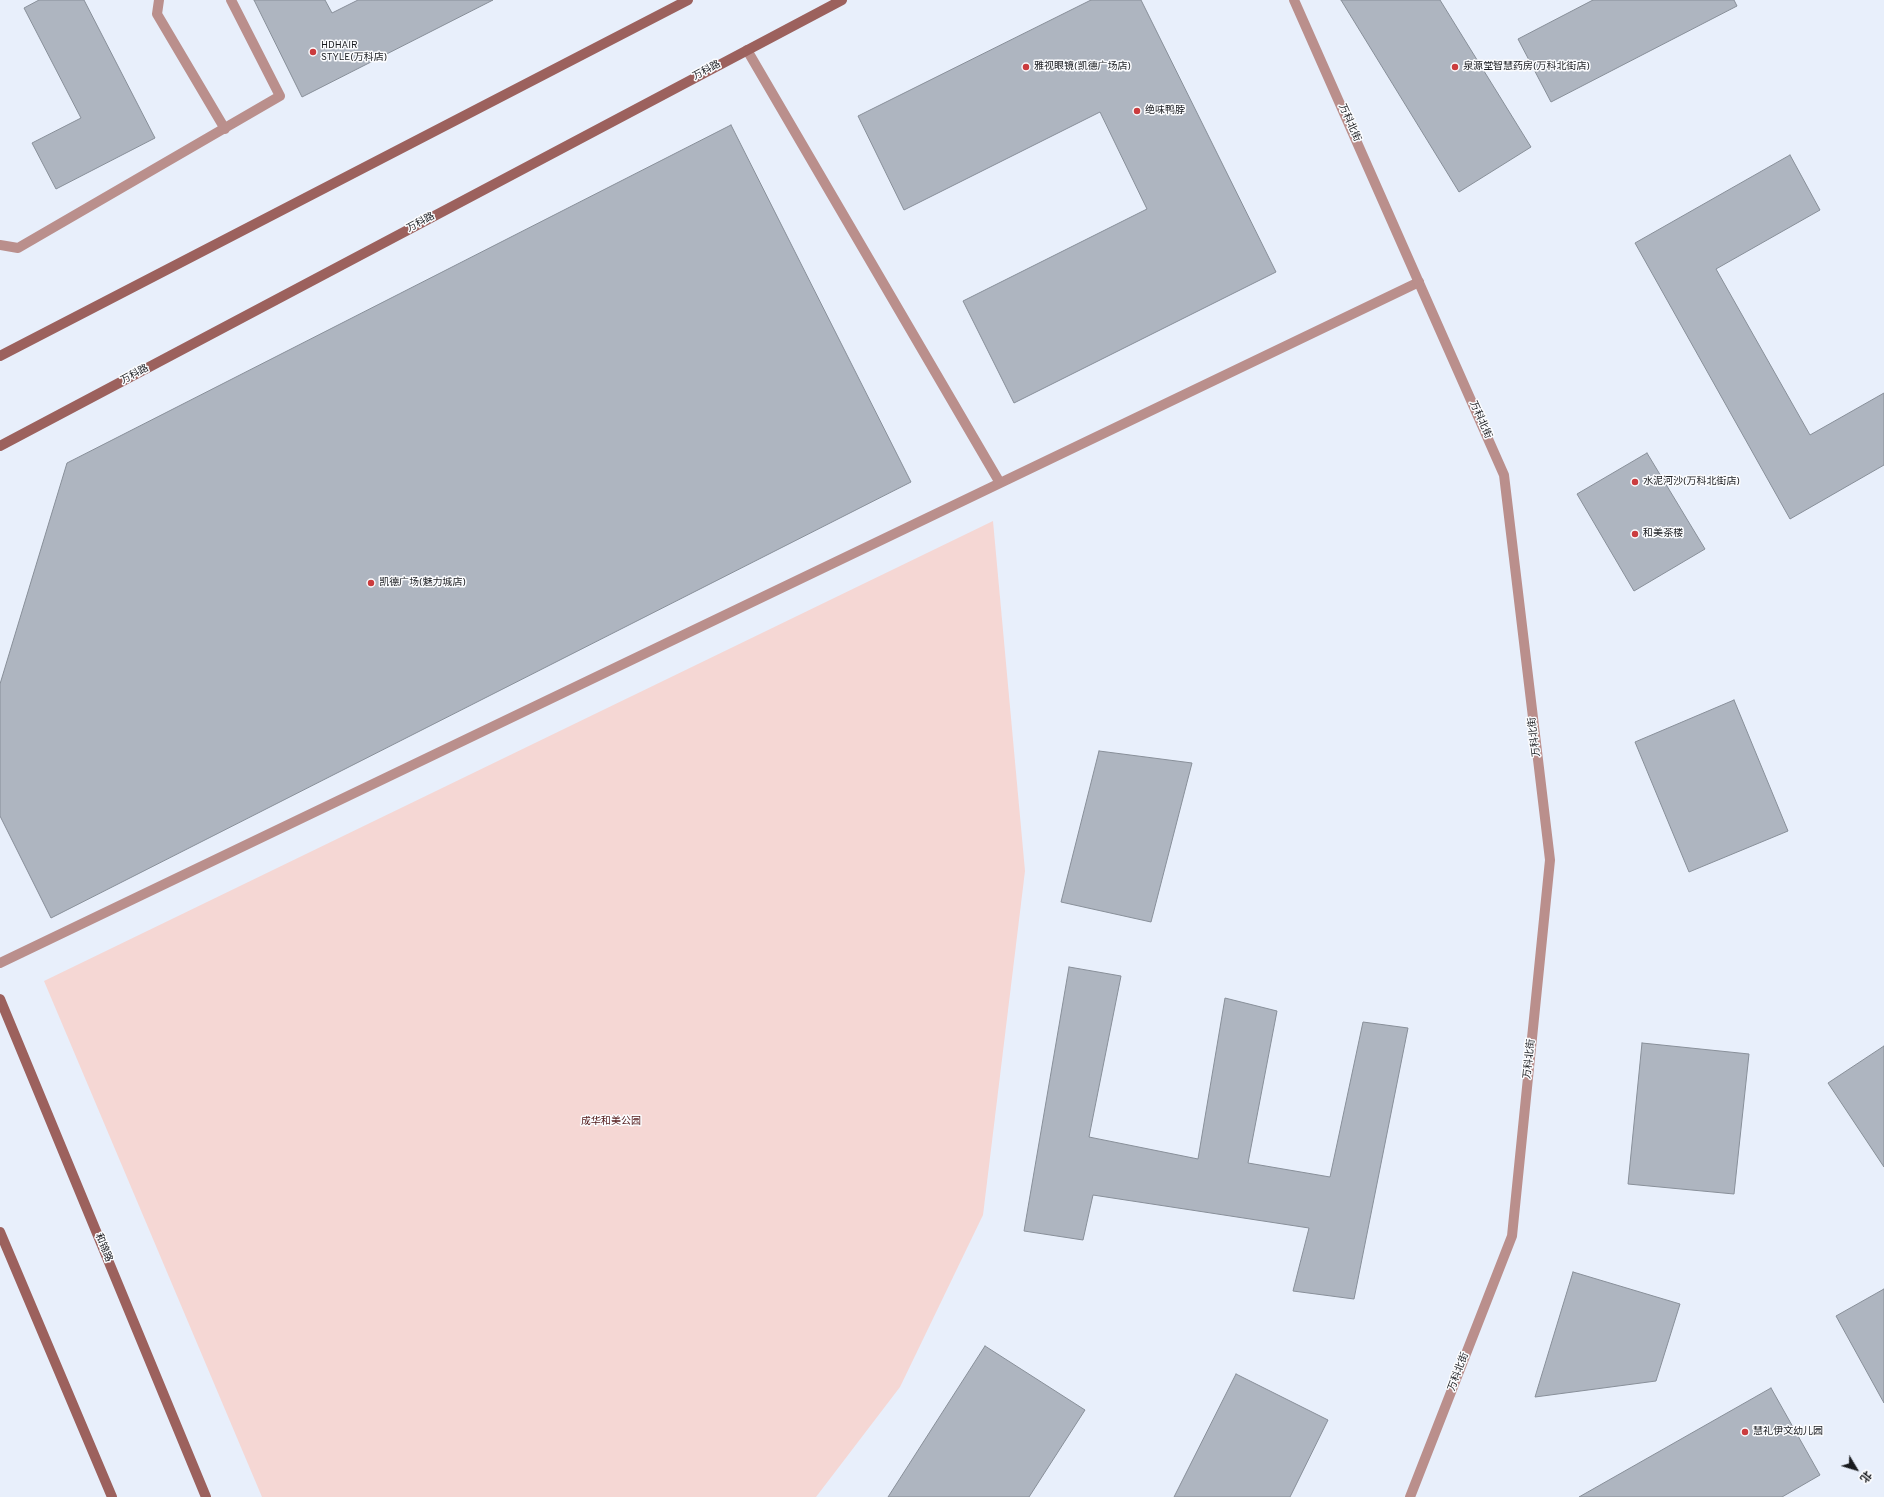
<!DOCTYPE html>
<meta charset="utf-8">
<style>
body{margin:0}
#map{position:relative;width:1884px;height:1497px;overflow:hidden;background:#e8effb;font-family:Overpass,"Noto Sans SC",sans-serif}
canvas{display:block}
.north{position:absolute;left:1836px;top:1449px;width:40px;height:40px;-webkit-text-stroke:3px #fbfcfe;paint-order:stroke;rotate:128deg;font-size:11px;font-weight:700;line-height:16px;text-align:center;color:#181a1e}
.north::after{content:'';display:block;margin:auto;width:14px;height:18px;background:#181a1e;clip-path:polygon(50% 0,100% 100%,50% 72%,0 100%)}
</style>
<div id="map">
<canvas width="1884" height="1497"></canvas>
<div class="north">北</div>
</div>
<script>
const g = document.querySelector('canvas').getContext('2d');
g.lineJoin = 'round';
function fill(path, color) {
  g.fillStyle = color;
  g.fill(path, 'evenodd');
}
function shape(rows) {
  const path = new Path2D();
  for (const r of rows) {
    path.moveTo(r[0], r[1]);
    for (let i = 2; i < r.length; i += 2) path.lineTo(r[i], r[i + 1]);
  }
  return path;
}
function stroke(path, color, width, dash) {
  g.strokeStyle = color;
  g.lineWidth = width;
  g.lineCap = dash ? 'butt' : 'round';
  g.setLineDash(dash || []);
  g.stroke(path);
}
function write(font, color, halo, rows, align = 'center') {
  g.font = font + ' Overpass,"Noto Sans SC",sans-serif';
  g.lineWidth = 3;
  g.setLineDash([]);
  g.textBaseline = 'middle';
  g.strokeStyle = halo;
  g.fillStyle = color;
  for (const [text, x, y, turn = 0] of rows) {
    g.save();
    g.translate(x, y);
    g.rotate((+turn || 0) * Math.PI / 180);
    g.textAlign = isNaN(turn) ? turn : align;
    if (halo) g.strokeText(text, 0, 0);
    g.fillText(text, 0, 0);
    g.restore();
  }
}
fill(shape([
 [993,521,1025,871,983,1215,900,1387,816,1497,262,1497,44,981]
]), '#f5d7d4');
const building = shape([
 [39,0,84,0,155,138,56,189,32,143,81,118,24,8,39,0],
 [254,0,325,0,332,13,358,0,493,0,302,97,254,0],
 [1091,0,1141,0,1276,272,1014,403,963,301,1147,209,1100,112,904,210,858,116,1091,0],
 [1341,0,1440,0,1531,147,1459,192,1341,0],
 [1593,0,1734,0,1737,6,1551,102,1518,39,1593,0],
 [731,125,911,482,51,918,0,816,0,684,67,463,731,125],
 [1790,155,1820,210,1716,269,1810,435,1884,393,1884,465,1790,519,1635,243,1790,155],
 [1647,453,1705,549,1634,591,1577,494,1647,453],
 [1734,700,1788,831,1689,872,1635,742,1734,700],
 [1099,751,1192,763,1151,922,1061,902,1099,751],
 [1069,967,1121,976,1089,1137,1198,1159,1225,998,1277,1011,1248,1163,1330,1177,1363,1022,1408,1028,1354,1299,1293,1291,1309,1228,1093,1195,1083,1240,1024,1231,1069,967],
 [1642,1043,1749,1054,1734,1194,1628,1184,1642,1043],
 [1884,1046,1884,1167,1828,1083,1884,1046],
 [1573,1272,1680,1304,1656,1381,1535,1397,1573,1272],
 [1884,1289,1884,1403,1836,1316,1884,1289],
 [985,1346,1085,1410,1029,1497,888,1497,985,1346],
 [1236,1374,1328,1420,1290,1497,1174,1497,1236,1374],
 [1771,1388,1820,1475,1782,1497,1579,1497,1771,1388]
]);
fill(building, '#aeb5c0');
stroke(building, '#888f99', 1);
stroke(shape([
 [747,50,1000,483],
 [0,963,1419,282]
]), '#ba8f8c', 10);
stroke(shape([
 [159,0,157,14,225,129],
 [1294,0,1504,475,1550,860,1512,1236,1410,1497],
 [0,245,18,248,280,96,231,0]
]), '#ba8f8c', 10);
stroke(shape([
 [0,356,688,0],
 [0,446,842,0],
 [0,999,206,1497],
 [0,1232,112,1497]
]), '#9c615d', 10);
for (const [x, y, r, color] of [
 [313,52,4,"#cb3c3e"],
 [1026,67,4,"#cb3c3e"],
 [1455,67,4,"#cb3c3e"],
 [1137,111,4,"#cb3c3e"],
 [1635,482,4,"#cb3c3e"],
 [1635,534,4,"#cb3c3e"],
 [371,583,4,"#cb3c3e"],
 [1745,1432,4,"#cb3c3e"]
]) {
  const dot = new Path2D();
  dot.arc(x, y, r, 0, 2 * Math.PI);
  g.fillStyle = color;
  g.fill(dot);
  stroke(dot, '#fbfcfe', 1.5);
}
write('10px', '#181a1e', '#fbfcfe', [
 ["HDHAIR",321,46],
 ["STYLE(万科店)",321,58],
 ["雅视眼镜(凯德广场店)",1034,67],
 ["泉源堂智慧药房(万科北街店)",1463,67],
 ["绝味鸭脖",1145,111],
 ["水泥河沙(万科北街店)",1643,482],
 ["和美茶楼",1643,534],
 ["凯德广场(魅力城店)",379,583],
 ["慧礼伊文幼儿园",1753,1432]
], 'left');
write('10px', '#181a1e', '#fbfcfe', [
 ["万科路",707,71,-28],
 ["万科北街",1349,123,66],
 ["万科路",421,223,-28],
 ["万科路",135,375,-28],
 ["万科北街",1480,420,66],
 ["万科北街",1535,737,-97],
 ["万科北街",1530,1059,-84],
 ["和锦路",103,1248,68],
 ["万科北街",1459,1372,-69]
]);
write('10px', '#501717', '#fbfcfe', [
 ["成华和美公园",611,1122]
]);
</script>
